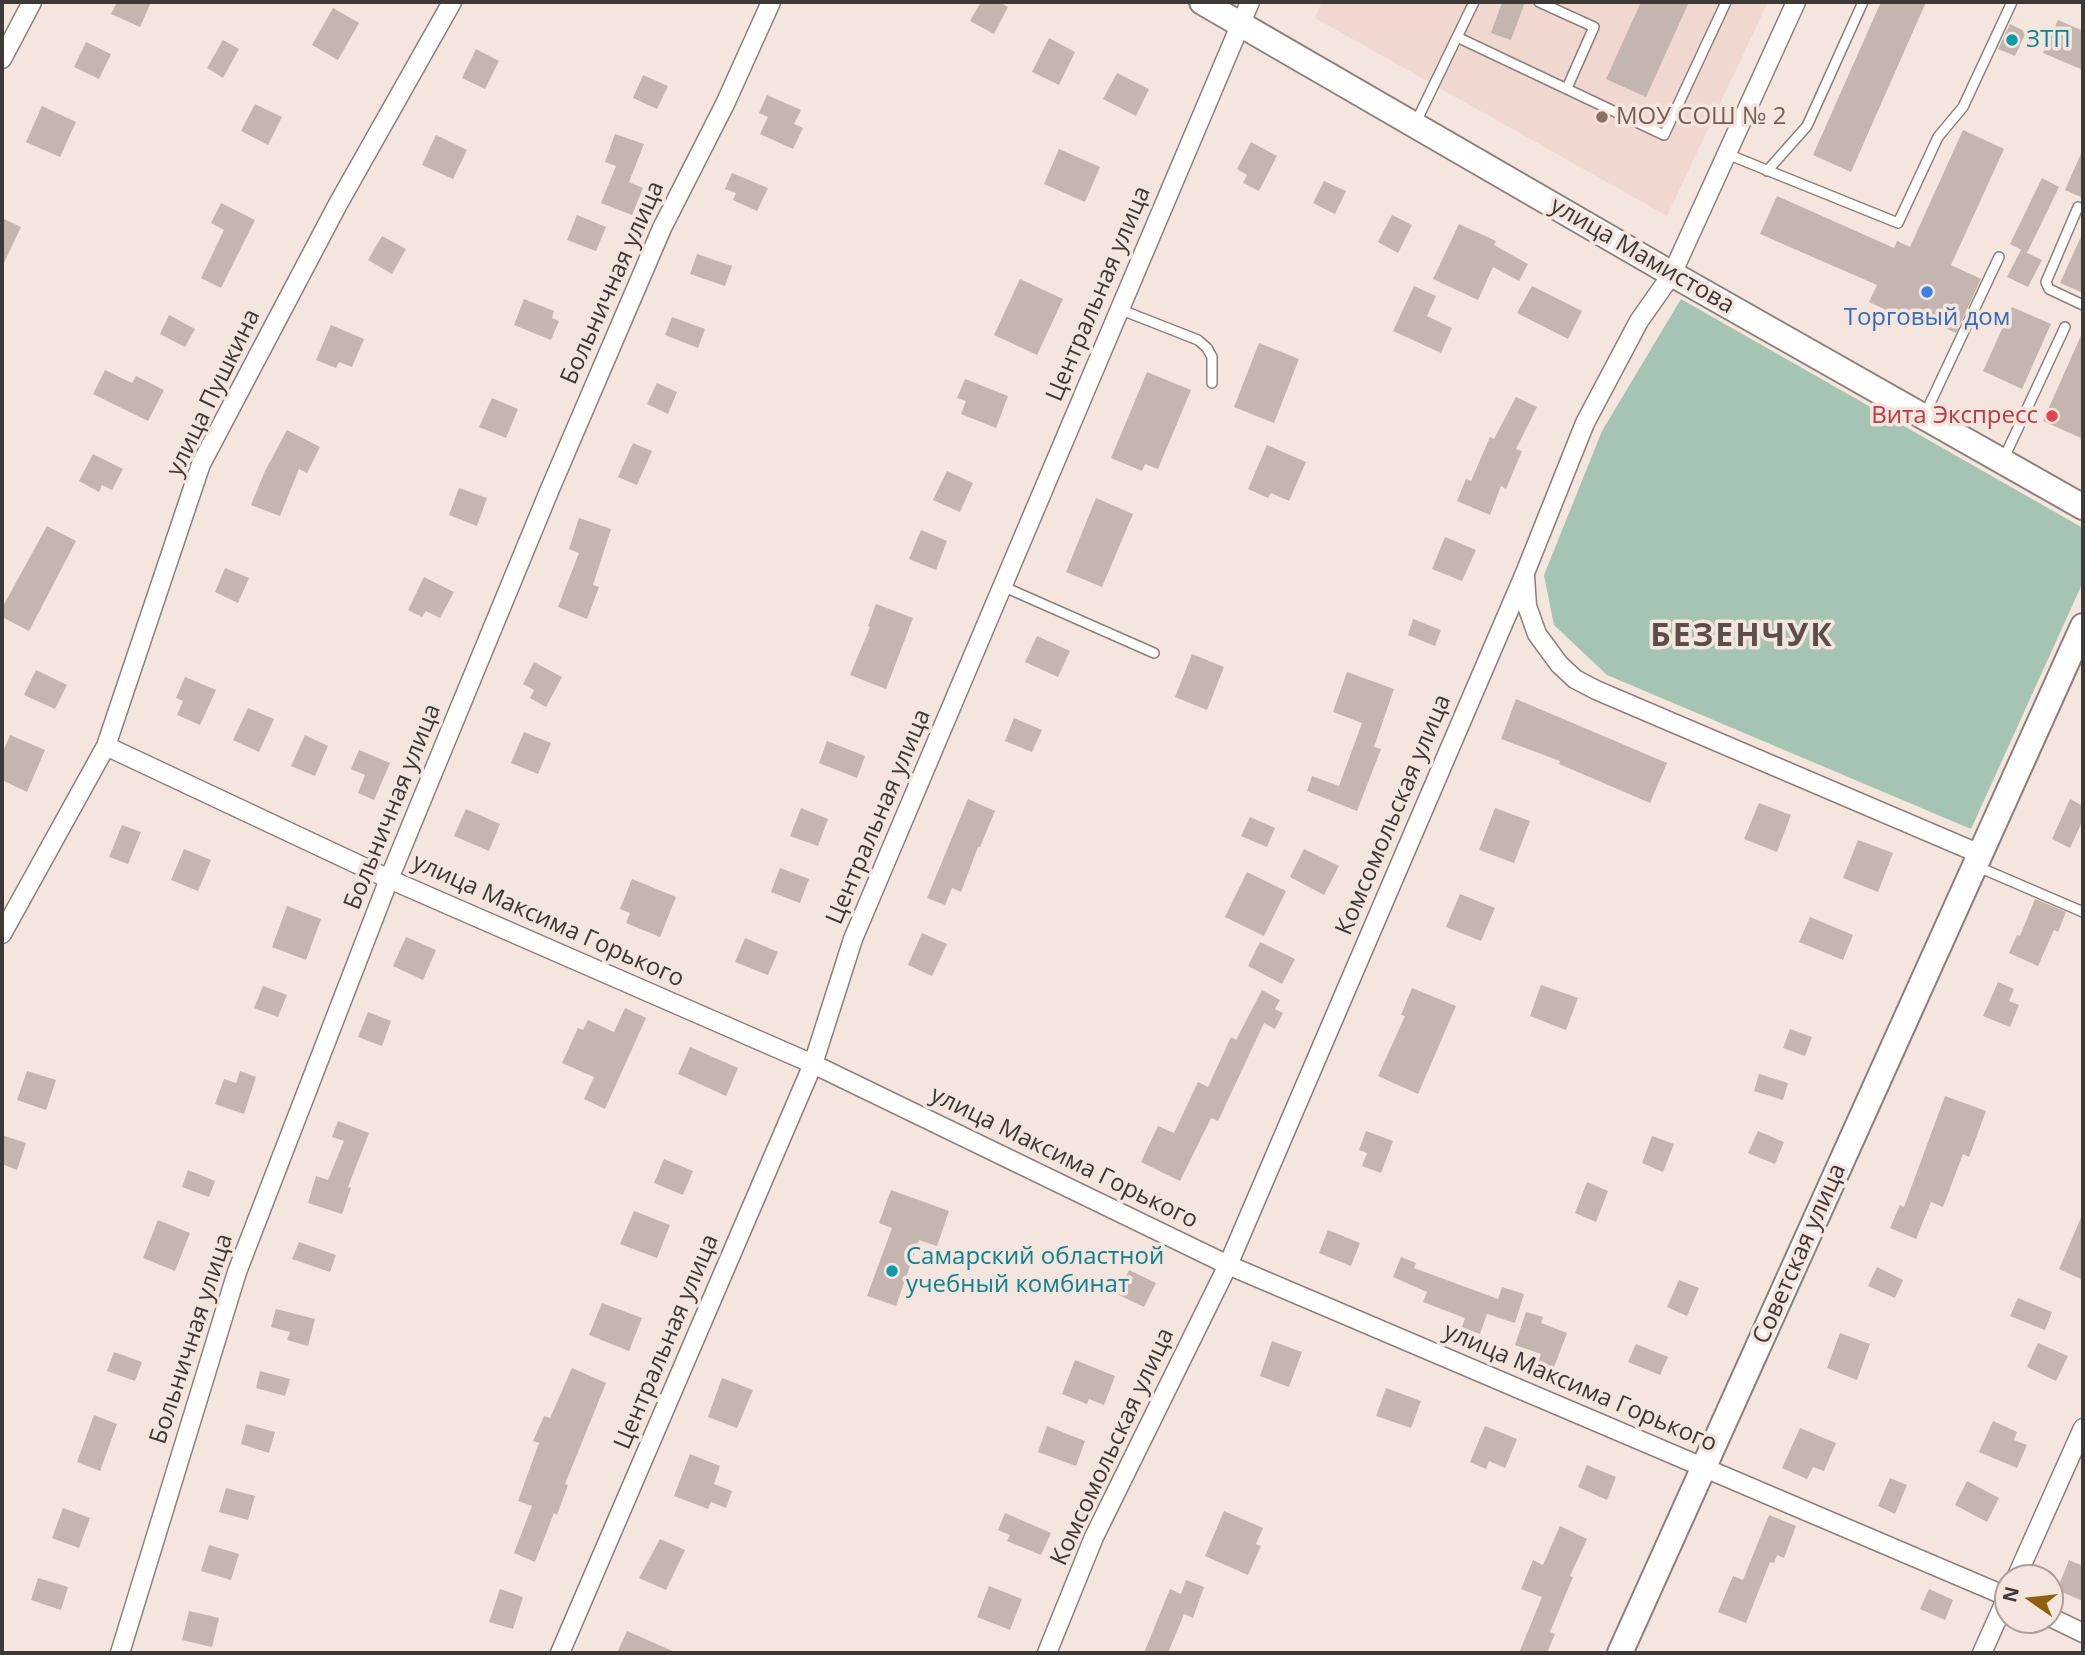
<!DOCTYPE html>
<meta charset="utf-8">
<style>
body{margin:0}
#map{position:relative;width:2085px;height:1655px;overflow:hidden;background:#f5e5df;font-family:"Open Sans",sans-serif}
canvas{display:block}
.frame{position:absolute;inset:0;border:4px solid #3e3836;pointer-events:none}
.north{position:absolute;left:1994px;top:1564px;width:70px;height:70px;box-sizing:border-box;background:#f5e5df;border:2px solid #aca09b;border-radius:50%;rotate:284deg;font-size:19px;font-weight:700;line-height:28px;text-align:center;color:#3e3836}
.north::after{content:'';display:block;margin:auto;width:24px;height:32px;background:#90610c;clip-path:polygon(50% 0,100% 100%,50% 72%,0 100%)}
</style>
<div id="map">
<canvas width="2085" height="1655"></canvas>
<div class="frame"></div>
<div class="north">N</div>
</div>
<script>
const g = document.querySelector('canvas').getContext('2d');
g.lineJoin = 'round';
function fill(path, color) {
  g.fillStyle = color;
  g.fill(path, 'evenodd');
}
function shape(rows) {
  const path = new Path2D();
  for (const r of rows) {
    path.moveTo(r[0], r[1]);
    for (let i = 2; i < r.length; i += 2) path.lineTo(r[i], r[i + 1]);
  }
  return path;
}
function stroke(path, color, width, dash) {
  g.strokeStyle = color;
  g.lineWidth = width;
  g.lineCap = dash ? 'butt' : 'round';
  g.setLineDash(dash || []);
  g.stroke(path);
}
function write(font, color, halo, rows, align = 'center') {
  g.font = font + ' "Open Sans",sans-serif';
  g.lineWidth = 7;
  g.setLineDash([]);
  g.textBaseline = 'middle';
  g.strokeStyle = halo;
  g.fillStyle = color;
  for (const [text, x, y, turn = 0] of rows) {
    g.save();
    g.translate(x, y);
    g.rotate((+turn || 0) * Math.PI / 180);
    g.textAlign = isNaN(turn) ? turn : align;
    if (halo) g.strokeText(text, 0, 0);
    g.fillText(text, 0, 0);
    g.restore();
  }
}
fill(shape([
 [1322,2,1768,2,1667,216,1315,18]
]), '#f0d8d0');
fill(shape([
 [1681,299,2083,528,2083,582,1971,829,1607,675,1554,625,1544,575,1602,431]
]), '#a5c4b3');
fill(shape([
 [117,2,151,2,140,27,111,14],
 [981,2,999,2,1008,7,994,34,970,21],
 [1502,2,1525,2,1511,40,1491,33],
 [1641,2,1689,2,1646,97,1606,79],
 [1881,2,1926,2,1851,172,1813,155],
 [333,8,359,23,338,60,312,45],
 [2058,20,2083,31,2083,70,2043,53],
 [2010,24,2026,32,2015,56,1998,49],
 [1049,38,1075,52,1059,85,1032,72],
 [223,40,239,49,223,78,207,68],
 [86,42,111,54,99,79,74,67],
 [476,49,499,61,485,89,462,78],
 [1117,73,1149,89,1136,116,1103,99],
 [643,75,668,86,657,109,633,98],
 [767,95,801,110,794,124,803,128,793,149,760,134,768,117,759,113],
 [255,104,282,117,268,145,241,131],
 [42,106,76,122,60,157,26,142],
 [1963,130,2004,149,1951,265,1981,279,1956,333,1923,318,1910,321,1869,302,1877,285,1760,234,1777,196,1894,248,1897,241,1910,247],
 [615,134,644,144,629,182,643,188,632,215,601,203,616,166,605,162],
 [436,135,467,150,453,179,422,165],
 [1251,142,1277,156,1259,191,1243,183,1247,175,1237,169],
 [1059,149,1100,167,1085,202,1044,184],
 [2083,149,2083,198,2065,190],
 [732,173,768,188,757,211,733,200,736,193,725,189],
 [2042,178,2059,187,2027,253,2010,244],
 [1324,181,1346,191,1335,214,1313,203],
 [221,203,255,220,221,288,201,278,224,230,211,223],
 [577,215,606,227,596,251,567,240],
 [1392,215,1412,225,1398,253,1378,242],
 [2,218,21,227,2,267],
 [1459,224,1496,241,1494,245,1528,264,1519,281,1493,267,1478,300,1433,279],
 [2083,232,2083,293,2060,283],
 [382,236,406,249,392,274,368,260],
 [2021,250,2042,260,2028,287,2007,277],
 [697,254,732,266,725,286,690,274],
 [1020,279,1063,299,1037,355,994,335],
 [1414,286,1436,296,1427,316,1452,328,1441,353,1393,331],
 [1532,286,1582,311,1568,339,1517,313],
 [524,299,554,311,552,318,559,321,551,340,514,325],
 [2012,307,2051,324,2022,389,1983,371],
 [169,315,195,329,185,347,160,334],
 [672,317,705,329,698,348,665,335],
 [331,325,364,339,352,367,339,362,336,368,316,360],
 [2083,331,2083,439,2043,421],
 [1259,343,1299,359,1274,423,1234,407],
 [105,370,132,383,136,376,164,390,148,421,93,394],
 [1147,372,1191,390,1158,469,1145,464,1142,471,1111,458],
 [965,379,1008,396,996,428,961,414,966,401,957,398],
 [657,383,677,392,668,414,647,404],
 [1516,397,1537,407,1516,449,1522,451,1506,489,1501,486,1490,515,1457,501,1466,479,1471,481,1490,437,1494,439],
 [492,398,518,409,506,438,479,427],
 [287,430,320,447,307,473,299,469,280,516,251,505,265,471],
 [633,443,652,451,637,485,618,477],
 [1267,445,1306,462,1289,501,1271,493,1268,498,1248,489],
 [93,454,123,469,112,490,102,485,99,492,79,481],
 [947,471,973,483,960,512,933,500],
 [459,488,487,498,477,526,449,515],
 [1096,498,1133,514,1102,587,1066,572],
 [579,518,611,529,593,585,599,587,587,619,558,607,579,553,569,549],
 [47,526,76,541,29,631,2,617,2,608],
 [921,530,947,541,936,570,909,559],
 [1445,537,1476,550,1462,581,1432,569],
 [225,568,249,578,238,603,215,592],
 [424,577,454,592,440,618,426,611,422,617,408,610],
 [876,604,913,618,886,689,850,675,870,627,868,626],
 [1413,619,1441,630,1435,646,1408,635],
 [1037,636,1070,651,1058,677,1025,662],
 [1192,654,1224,667,1207,710,1175,697],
 [534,662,562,677,546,707,530,698,534,690,523,684],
 [36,670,67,685,55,709,24,695],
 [1347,672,1394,689,1374,747,1381,749,1357,811,1307,791,1312,776,1339,786,1362,723,1333,712],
 [185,677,216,690,200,725,177,715,183,701,176,698],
 [1516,699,1667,763,1650,803,1559,764,1560,761,1501,739],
 [248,708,274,719,259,752,233,740],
 [1014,718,1042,730,1032,752,1005,741],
 [524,732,551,743,538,774,511,763],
 [10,735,45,750,27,792,2,780,2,754],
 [305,735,328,746,315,776,291,766],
 [827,741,865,756,857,778,819,763],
 [359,750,390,763,374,800,358,793,365,775,351,769],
 [968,799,995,811,980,847,978,847,961,892,952,888,945,905,927,898],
 [2070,799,2083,806,2083,820,2070,848,2052,839],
 [1759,803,1791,815,1777,852,1744,839],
 [801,808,828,819,818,846,790,836],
 [1495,808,1530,821,1514,863,1479,850],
 [466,809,500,824,489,851,454,836],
 [1250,817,1275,828,1267,847,1241,836],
 [122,825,141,832,128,864,109,857],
 [1858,840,1893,853,1878,892,1843,878],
 [184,849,211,860,198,891,171,880],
 [1304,849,1339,866,1324,895,1290,877],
 [780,868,809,879,800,903,771,892],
 [1247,872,1286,891,1264,936,1225,917],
 [632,879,676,897,660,937,626,923,630,913,620,909],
 [1460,894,1495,908,1481,941,1446,927],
 [2035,899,2066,912,2058,932,2054,930,2038,966,2009,953,2017,935,2020,936],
 [287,906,321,919,306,960,272,947],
 [1810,917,1853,935,1843,960,1799,942],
 [922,933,947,944,932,976,908,965],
 [406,937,436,950,423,980,393,966],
 [745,938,778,952,768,975,735,962],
 [1260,942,1295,959,1282,984,1248,966],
 [1998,982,2014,989,2009,1001,2019,1005,2010,1027,1983,1016],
 [1541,985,1578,998,1566,1030,1530,1016],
 [263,986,287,995,278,1017,254,1008],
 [1412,988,1456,1006,1418,1094,1378,1076,1405,1016,1401,1015],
 [1262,990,1280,1000,1275,1009,1283,1013,1275,1029,1264,1023,1218,1121,1211,1118,1180,1181,1141,1162,1158,1126,1174,1133,1198,1082,1208,1087,1231,1037,1236,1040],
 [625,1008,646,1018,605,1109,584,1099,594,1077,562,1063,578,1028,583,1030,588,1020,614,1032],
 [368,1012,391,1021,382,1046,358,1037],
 [1790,1029,1812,1037,1805,1056,1783,1048],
 [690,1047,738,1068,726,1096,678,1074],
 [27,1071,56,1080,46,1110,17,1100],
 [240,1071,256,1077,244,1114,215,1104,224,1079,236,1083],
 [1759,1074,1788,1083,1783,1100,1754,1091],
 [1945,1096,1986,1111,1969,1157,1963,1154,1943,1207,1931,1202,1916,1239,1890,1228,1900,1205,1904,1207],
 [338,1121,369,1133,348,1187,351,1188,342,1214,308,1203,316,1176,328,1180,344,1141,332,1137],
 [1366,1131,1393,1141,1381,1173,1362,1166,1367,1153,1359,1150],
 [1758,1131,1784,1142,1775,1164,1748,1153],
 [2,1135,26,1143,17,1170,2,1164],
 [1652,1136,1674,1144,1663,1172,1642,1163],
 [664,1159,693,1171,683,1195,654,1183],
 [188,1170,215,1181,209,1197,182,1187],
 [1587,1182,1608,1191,1596,1222,1575,1213],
 [891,1190,949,1211,937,1246,919,1240,896,1306,867,1296,892,1228,879,1223],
 [634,1211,670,1225,657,1258,620,1244],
 [2083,1213,2083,1280,2059,1269],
 [158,1220,190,1233,175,1271,143,1258],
 [1328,1230,1360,1243,1351,1266,1319,1253],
 [299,1242,336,1255,330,1272,292,1259],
 [1401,1257,1416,1263,1414,1268,1498,1299,1502,1287,1524,1294,1515,1323,1487,1314,1480,1334,1462,1327,1465,1318,1423,1302,1427,1292,1393,1277],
 [1877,1267,1903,1280,1895,1298,1868,1286],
 [1129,1270,1156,1283,1144,1307,1117,1294],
 [1679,1280,1699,1288,1687,1316,1667,1307],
 [2018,1298,2052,1312,2045,1330,2010,1316],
 [602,1303,642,1318,629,1351,589,1335],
 [276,1309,315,1319,308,1346,287,1340,290,1332,271,1327],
 [1526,1312,1543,1317,1541,1323,1567,1333,1553,1370,1537,1364,1541,1354,1515,1345],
 [1840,1333,1870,1344,1857,1380,1827,1368],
 [1272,1341,1302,1352,1289,1387,1260,1376],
 [2038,1343,2068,1356,2056,1381,2027,1367],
 [1636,1344,1668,1357,1660,1375,1628,1362],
 [114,1352,142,1362,135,1381,107,1371],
 [1075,1360,1115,1376,1104,1405,1089,1399,1087,1404,1062,1394],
 [572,1368,606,1383,565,1484,568,1485,557,1515,554,1513,535,1562,514,1553,532,1506,518,1501,539,1443,533,1441,544,1416,550,1418],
 [260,1371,290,1379,285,1396,256,1388],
 [722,1378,753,1390,737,1428,708,1417],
 [1386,1388,1421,1401,1411,1428,1376,1416],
 [94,1415,117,1424,100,1471,77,1462],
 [1993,1421,2017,1432,2014,1440,2027,1445,2017,1468,1979,1452],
 [246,1424,275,1432,269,1453,241,1444],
 [1047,1426,1085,1441,1076,1466,1038,1452],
 [1485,1426,1517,1439,1505,1468,1489,1461,1486,1469,1470,1462],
 [1800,1428,1836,1443,1824,1471,1813,1467,1807,1479,1782,1468],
 [690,1454,720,1466,714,1484,732,1491,726,1508,711,1502,708,1509,674,1496],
 [1587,1465,1616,1477,1607,1500,1578,1487],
 [1890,1478,1907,1485,1895,1514,1878,1506],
 [1967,1481,1999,1498,1987,1522,1955,1505],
 [226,1488,255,1496,248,1520,219,1512],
 [63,1508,90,1518,79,1548,52,1538],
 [1224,1511,1263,1528,1256,1544,1261,1546,1248,1575,1205,1556],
 [1005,1513,1051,1533,1041,1555,1007,1541,1010,1535,998,1530],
 [1769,1515,1796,1526,1784,1558,1777,1555,1774,1563,1770,1562,1746,1623,1718,1612,1733,1576,1743,1580],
 [1560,1526,1587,1539,1570,1576,1573,1577,1550,1632,1555,1634,1547,1653,1519,1653,1542,1597,1521,1589,1533,1560,1543,1565],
 [660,1539,685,1550,666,1590,639,1578],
 [209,1545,239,1554,231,1580,201,1571],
 [2069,1560,2083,1566,2083,1601,2057,1590],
 [38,1578,68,1587,61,1610,31,1600],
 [1186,1580,1204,1587,1193,1618,1184,1614,1168,1653,1144,1653,1170,1589,1181,1594],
 [989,1586,1022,1599,1010,1630,977,1617],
 [500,1589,523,1597,513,1629,489,1622],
 [1929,1589,1953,1600,1945,1620,1920,1609],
 [189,1611,219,1618,212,1647,182,1640],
 [627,1631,677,1653,617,1653]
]), '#c4b5af');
const lane = shape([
 [1539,2,1594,27,1567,88],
 [1457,37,1664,135,1726,2],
 [1416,122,1474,2],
 [1727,154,1898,223,1938,137,1963,107,2012,2],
 [1767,171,1807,126,1863,2],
 [2078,207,2046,282,2049,289,2083,305],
 [1119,309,1198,340,1207,348,1212,357,1212,383],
 [1925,414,1999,257],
 [2004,458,2065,327],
 [1002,586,1154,653],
 [1976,866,2083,912]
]);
const street = shape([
 [2,59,32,2],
 [1525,576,1527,606,1537,634,1559,664,1575,679,1596,690,1980,854],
 [106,746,389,879,813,1064,1228,1265,2008,1597],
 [2,934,106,746,201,464,338,204,452,2],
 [2016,1578,2083,1428],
 [2050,1617,2083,1633],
 [120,1653,237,1272,389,879,550,489,662,228,725,104,771,2],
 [560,1653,813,1064,853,939,1250,2],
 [1047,1653,1094,1537,1228,1265,1525,573,1585,423,1639,321,1672,274,1796,2],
 [1982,1653,2008,1595]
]);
const secondary = shape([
 [1202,2,1672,274,2083,507],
 [1620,1653,2083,626]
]);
stroke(lane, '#8d7f7a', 12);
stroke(street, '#8d7f7a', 21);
stroke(secondary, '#8d7f7a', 28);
stroke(lane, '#fff', 9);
stroke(street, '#fff', 18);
stroke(secondary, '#fff', 24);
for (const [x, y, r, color] of [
 [2012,40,7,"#0f9aa8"],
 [1602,117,7,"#8d6e63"],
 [1927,292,7,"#3f7fe0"],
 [2052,416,7,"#e0444e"],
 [892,1271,7,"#0f9aa8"]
]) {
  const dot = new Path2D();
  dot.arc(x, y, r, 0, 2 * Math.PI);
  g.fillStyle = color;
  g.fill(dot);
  stroke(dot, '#f5e5df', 2.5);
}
write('24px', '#0d838f', '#f5e5df', [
 ["ЗТП",2026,40],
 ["Самарский областной",906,1257],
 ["учебный комбинат",906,1285]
], 'left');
write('24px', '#785e54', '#f5e5df', [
 ["МОУ СОШ № 2",1616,117]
], 'left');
write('24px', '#3e3836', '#f5e5df', [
 ["улица Мамистова",1642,256,30],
 ["Больничная улица",613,283,-66],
 ["Центральная улица",1099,294,-67],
 ["улица Пушкина",214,393,-64],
 ["Больничная улица",393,807,-68],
 ["Комсомольская улица",1394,815,-67],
 ["Центральная улица",879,817,-67],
 ["улица Максима Горького",548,921,24],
 ["улица Максима Горького",1064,1158,26],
 ["Советская улица",1800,1254,-66],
 ["Больничная улица",192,1339,-72],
 ["Центральная улица",667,1342,-67],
 ["улица Максима Горького",1580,1388,23],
 ["Комсомольская улица",1113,1447,-65]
]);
write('24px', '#366cbe', '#f5e5df', [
 ["Торговый дом",1927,318]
]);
write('24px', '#be3a42', '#f5e5df', [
 ["Вита Экспресс",2038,416]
], 'right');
g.letterSpacing = '2px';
write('bold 32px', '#5c4f4b', '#f5e5df', [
 ["БЕЗЕНЧУК",1742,637]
]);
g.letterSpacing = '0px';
</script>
